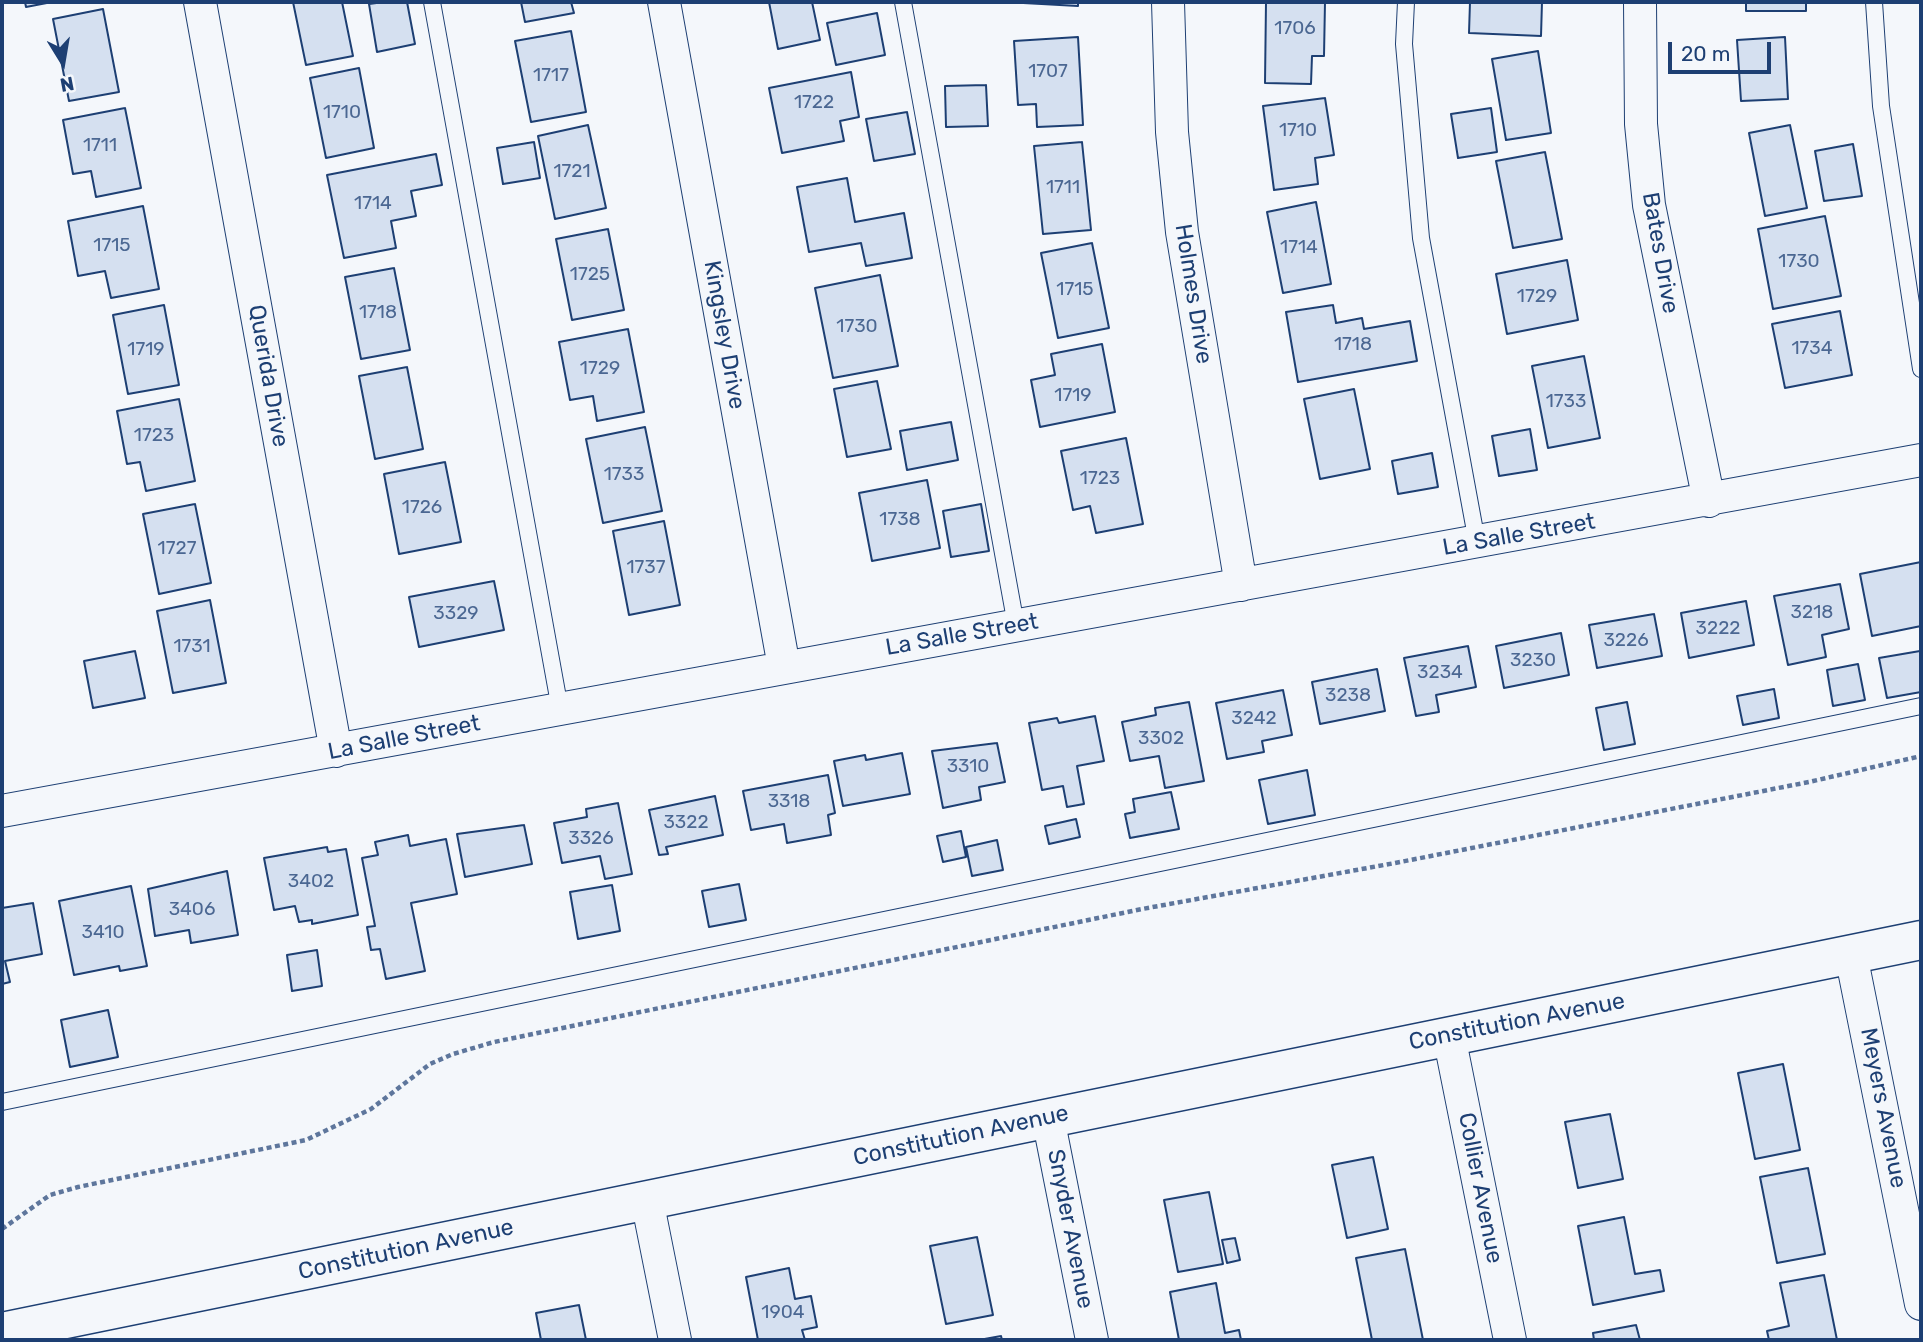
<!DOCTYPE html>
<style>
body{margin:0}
#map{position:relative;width:1923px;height:1342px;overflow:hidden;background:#f4f7fb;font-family:Rubik,sans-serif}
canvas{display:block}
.frame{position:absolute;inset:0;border:4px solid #1d3f73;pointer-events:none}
.north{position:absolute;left:28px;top:28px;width:70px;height:70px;-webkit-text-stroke:5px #f4f7fb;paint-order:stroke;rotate:169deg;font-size:19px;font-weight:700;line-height:28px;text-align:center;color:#1d3f73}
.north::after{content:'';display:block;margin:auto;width:24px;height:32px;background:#1d3f73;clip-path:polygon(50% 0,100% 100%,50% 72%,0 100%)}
.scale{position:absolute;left:1668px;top:42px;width:103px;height:32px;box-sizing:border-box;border:4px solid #1d3f73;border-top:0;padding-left:9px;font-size:21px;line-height:24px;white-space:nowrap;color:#1d3f73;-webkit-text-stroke:5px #f4f7fb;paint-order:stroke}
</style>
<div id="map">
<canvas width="1923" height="1342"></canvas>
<div class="frame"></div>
<div class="north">N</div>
<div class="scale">20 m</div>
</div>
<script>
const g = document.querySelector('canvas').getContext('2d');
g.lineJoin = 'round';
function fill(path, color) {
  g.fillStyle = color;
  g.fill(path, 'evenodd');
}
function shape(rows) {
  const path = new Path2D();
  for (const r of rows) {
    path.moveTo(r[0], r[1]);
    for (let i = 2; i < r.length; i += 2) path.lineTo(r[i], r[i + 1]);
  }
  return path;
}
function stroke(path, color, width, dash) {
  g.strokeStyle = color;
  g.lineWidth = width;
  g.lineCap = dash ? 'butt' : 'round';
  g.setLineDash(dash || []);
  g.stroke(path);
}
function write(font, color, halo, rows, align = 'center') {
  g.font = font + ' Rubik,sans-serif';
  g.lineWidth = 5;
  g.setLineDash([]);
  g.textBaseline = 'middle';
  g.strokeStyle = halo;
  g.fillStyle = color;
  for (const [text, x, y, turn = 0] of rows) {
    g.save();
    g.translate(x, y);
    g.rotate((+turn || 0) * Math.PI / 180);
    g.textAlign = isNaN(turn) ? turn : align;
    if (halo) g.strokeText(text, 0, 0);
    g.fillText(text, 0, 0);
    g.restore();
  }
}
const building = shape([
 [25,2,52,2,26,7,25,2],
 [293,2,342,2,353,56,306,65,293,2],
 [384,2,407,2,415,44,377,52,369,4,384,2],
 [521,2,571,2,574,13,525,22,521,2],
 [769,2,812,2,820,40,778,49,769,2],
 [1005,2,1078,2,1078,6,1005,2],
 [1266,2,1325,2,1324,56,1312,56,1311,84,1265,83,1266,2],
 [1470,2,1542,2,1541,36,1469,33,1470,2],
 [1746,2,1806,2,1806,11,1746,11,1746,2],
 [103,9,119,92,69,101,53,19,103,9],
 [877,13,885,55,836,65,827,23,877,13],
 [571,31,586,112,531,122,515,41,571,31],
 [1078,37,1083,125,1037,127,1036,104,1018,105,1014,41,1078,37],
 [1785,37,1788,99,1741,101,1737,40,1785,37],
 [1538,51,1551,133,1506,140,1492,59,1538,51],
 [359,68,374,148,326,158,310,78,359,68],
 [851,72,859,117,840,121,844,141,782,153,769,88,851,72],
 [986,85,988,126,946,127,945,86,986,85],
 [1325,98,1334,155,1315,158,1318,184,1274,190,1263,106,1325,98],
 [125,108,141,188,96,197,91,171,73,174,63,120,125,108],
 [1491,108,1497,152,1458,158,1451,114,1491,108],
 [907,112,915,154,874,161,866,119,907,112],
 [588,125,606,208,555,219,538,136,588,125],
 [1790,125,1807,208,1765,216,1749,133,1790,125],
 [534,142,540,178,503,184,497,148,534,142],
 [1082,142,1091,230,1043,234,1034,146,1082,142],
 [1853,144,1862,196,1824,201,1815,151,1853,144],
 [1545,152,1562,239,1513,248,1496,161,1545,152],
 [436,154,442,185,411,191,416,216,391,221,396,248,344,258,327,175,436,154],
 [847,178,855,222,904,213,912,258,866,266,861,243,809,252,797,187,847,178],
 [1316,202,1331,284,1283,293,1267,212,1316,202],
 [143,206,159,289,111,298,105,271,78,276,68,221,143,206],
 [1825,216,1841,296,1773,309,1758,229,1825,216],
 [608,229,624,310,572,320,556,239,608,229],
 [1092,243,1109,328,1058,338,1041,253,1092,243],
 [1567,260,1578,320,1507,334,1496,274,1567,260],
 [394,268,410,350,361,359,345,277,394,268],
 [880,275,898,366,833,378,815,288,880,275],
 [164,305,179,385,128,394,113,315,164,305],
 [1333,305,1336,323,1362,318,1364,329,1410,321,1417,361,1298,382,1286,312,1333,305],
 [1840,311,1852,375,1785,388,1772,324,1840,311],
 [628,329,644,412,597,421,593,396,570,400,559,342,628,329],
 [1102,344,1115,412,1040,427,1031,380,1055,375,1051,354,1102,344],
 [1584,356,1600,438,1548,448,1532,366,1584,356],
 [407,367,423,449,375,459,359,376,407,367],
 [877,381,891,449,847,457,834,389,877,381],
 [1354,389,1370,469,1320,479,1304,399,1354,389],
 [179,399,195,481,146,491,140,462,127,464,117,411,179,399],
 [951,422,958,460,907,470,900,431,951,422],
 [645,427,662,511,603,523,586,439,645,427],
 [1530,429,1537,470,1499,476,1492,436,1530,429],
 [1126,438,1143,524,1096,533,1090,506,1073,510,1061,451,1126,438],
 [1432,453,1438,487,1398,494,1392,461,1432,453],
 [445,462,461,542,399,554,384,474,445,462],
 [927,480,940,548,872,561,859,493,927,480],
 [195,504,211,583,159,594,143,514,195,504],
 [981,504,989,551,951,557,943,511,981,504],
 [664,521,680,605,629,615,613,531,664,521],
 [1921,562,1921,626,1872,636,1860,574,1921,562],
 [494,581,504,630,419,647,409,597,494,581],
 [1840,584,1849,629,1822,635,1826,657,1788,665,1774,596,1840,584],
 [210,600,226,683,173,693,157,611,210,600],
 [1746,601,1754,645,1689,658,1681,613,1746,601],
 [1654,614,1662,656,1597,668,1589,625,1654,614],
 [1561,633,1569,675,1504,688,1496,646,1561,633],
 [1468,646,1476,687,1436,695,1439,712,1416,716,1404,658,1468,646],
 [135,651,145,698,93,708,84,661,135,651],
 [1920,651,1921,692,1887,698,1879,658,1920,651],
 [1858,664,1865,700,1833,706,1827,670,1858,664],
 [1377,669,1385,711,1320,724,1312,682,1377,669],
 [1774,689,1779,718,1743,725,1737,696,1774,689],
 [1283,690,1292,735,1262,741,1264,752,1227,759,1216,703,1283,690],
 [1189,702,1204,781,1165,788,1159,756,1130,761,1122,722,1156,715,1155,708,1189,702],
 [1627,702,1635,744,1604,750,1596,708,1627,702],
 [1095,716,1104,761,1077,766,1084,804,1067,807,1063,786,1042,790,1029,723,1057,718,1059,723,1095,716],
 [997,743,1005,782,979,787,981,800,943,808,932,751,997,743],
 [902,753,910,794,843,806,834,761,865,755,866,760,902,753],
 [1307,770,1315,815,1268,824,1259,780,1307,770],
 [828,775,835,813,828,815,831,835,787,843,784,824,751,830,743,791,828,775],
 [1171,792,1179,829,1130,838,1125,814,1135,812,1133,799,1171,792],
 [715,796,723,835,666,847,668,854,659,855,649,810,715,796],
 [618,803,632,874,605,879,600,856,562,863,554,823,587,817,586,809,618,803],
 [1076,819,1080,837,1049,844,1045,826,1076,819],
 [524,825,532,864,465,877,457,834,524,825],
 [961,831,966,857,943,862,937,836,961,831],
 [408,835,410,846,446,839,457,894,411,903,425,971,386,979,380,949,371,950,367,927,375,926,362,858,378,855,375,842,408,835],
 [997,840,1003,870,972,876,966,847,997,840],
 [327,847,328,852,346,849,358,915,312,924,312,920,299,922,295,906,274,910,264,858,327,847],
 [227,871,238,935,191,943,189,930,155,936,148,889,227,871],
 [739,884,746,920,709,927,702,891,739,884],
 [612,885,620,931,578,939,570,892,612,885],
 [131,886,147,966,120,971,119,966,74,975,59,901,131,886],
 [33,903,42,954,5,961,10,982,2,984,2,908,33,903],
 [317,950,322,986,292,991,287,955,317,950],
 [108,1010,118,1057,70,1067,61,1020,108,1010],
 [1783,1064,1800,1150,1755,1159,1738,1073,1783,1064],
 [1610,1114,1623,1179,1578,1188,1565,1122,1610,1114],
 [1373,1157,1388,1229,1347,1238,1332,1165,1373,1157],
 [1808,1168,1825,1254,1777,1263,1760,1177,1808,1168],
 [1209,1192,1223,1264,1178,1272,1164,1200,1209,1192],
 [1624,1217,1635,1274,1660,1270,1664,1291,1593,1305,1578,1226,1624,1217],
 [977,1237,993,1315,946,1324,930,1246,977,1237],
 [1235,1238,1240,1260,1227,1263,1222,1240,1235,1238],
 [1405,1249,1423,1340,1372,1340,1356,1258,1405,1249],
 [789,1268,795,1299,811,1296,817,1327,802,1330,805,1340,758,1340,746,1277,789,1268],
 [1824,1275,1837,1340,1769,1340,1767,1331,1789,1326,1780,1283,1824,1275],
 [1216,1283,1225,1333,1239,1330,1241,1340,1179,1340,1170,1292,1216,1283],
 [579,1305,586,1340,541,1340,536,1313,579,1305],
 [1636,1325,1640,1340,1594,1340,1593,1333,1636,1325],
 [1001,1336,1002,1340,979,1340,1001,1336]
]);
fill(building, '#d5e0f0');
stroke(building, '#1d3f73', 2);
const service = shape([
 [432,2,560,709],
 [903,2,1016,625],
 [1406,2,1404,44,1421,238,1477,542],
 [1874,2,1881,106,1921,369],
 [2,1102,1921,706]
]);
const minor = shape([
 [200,2,336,751],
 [664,2,784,667],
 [1168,2,1172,132,1182,232,1241,585],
 [1640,2,1641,124,1649,205,1709,501],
 [2,811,1921,460],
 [1851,955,1921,1304],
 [1449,1036,1510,1340],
 [1048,1118,1092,1340],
 [647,1200,675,1340]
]);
const primary = shape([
 [2,1332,1921,940]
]);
stroke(service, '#1d3f73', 18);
stroke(minor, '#1d3f73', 34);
stroke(primary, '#1d3f73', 41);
stroke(shape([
 [2,1229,50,1195,78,1187,306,1140,371,1109,430,1064,453,1054,494,1042,1142,909,1395,863,1809,782,1921,756]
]), '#5e769c', 4.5, [5, 3.5]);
stroke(service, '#f4f7fb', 16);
stroke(minor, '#f4f7fb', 32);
stroke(primary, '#f4f7fb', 38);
write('19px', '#4b6792', null, [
 ["1706",1295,29],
 ["1707",1048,72],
 ["1717",551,76],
 ["1722",814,103],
 ["1710",342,113],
 ["1710",1298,131],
 ["1711",100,146],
 ["1721",572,172],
 ["1711",1063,188],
 ["1714",373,204],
 ["1715",112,246],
 ["1714",1299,248],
 ["1730",1799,262],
 ["1725",590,275],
 ["1715",1075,290],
 ["1729",1537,297],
 ["1718",378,313],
 ["1730",857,327],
 ["1718",1353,345],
 ["1734",1812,349],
 ["1719",146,350],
 ["1729",600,369],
 ["1719",1073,396],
 ["1733",1566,402],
 ["1723",154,436],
 ["1733",624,475],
 ["1723",1100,479],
 ["1726",422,508],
 ["1738",900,520],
 ["1727",177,549],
 ["1737",646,568],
 ["3218",1812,613],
 ["3329",456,614],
 ["3222",1718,629],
 ["3226",1626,641],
 ["1731",192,647],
 ["3230",1533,661],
 ["3234",1440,673],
 ["3238",1348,696],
 ["3242",1254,719],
 ["3302",1161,739],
 ["3310",968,767],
 ["3318",789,802],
 ["3322",686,823],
 ["3326",591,839],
 ["3402",311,882],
 ["3406",192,910],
 ["3410",103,933],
 ["1904",783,1313]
]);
write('23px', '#1d3f73', '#f4f7fb', [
 ["Bates Drive",1660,253,80],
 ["Holmes Drive",1193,294,81],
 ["Kingsley Drive",724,335,80],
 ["Querida Drive",268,376,80],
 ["La Salle Street",1519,535,-10],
 ["La Salle Street",962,635,-10],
 ["La Salle Street",404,738,-11],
 ["Constitution Avenue",1517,1022,-11],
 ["Meyers Avenue",1883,1108,79],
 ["Constitution Avenue",961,1136,-12],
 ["Collier Avenue",1480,1188,79],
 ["Snyder Avenue",1070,1229,79],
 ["Constitution Avenue",406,1250,-12]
]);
</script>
